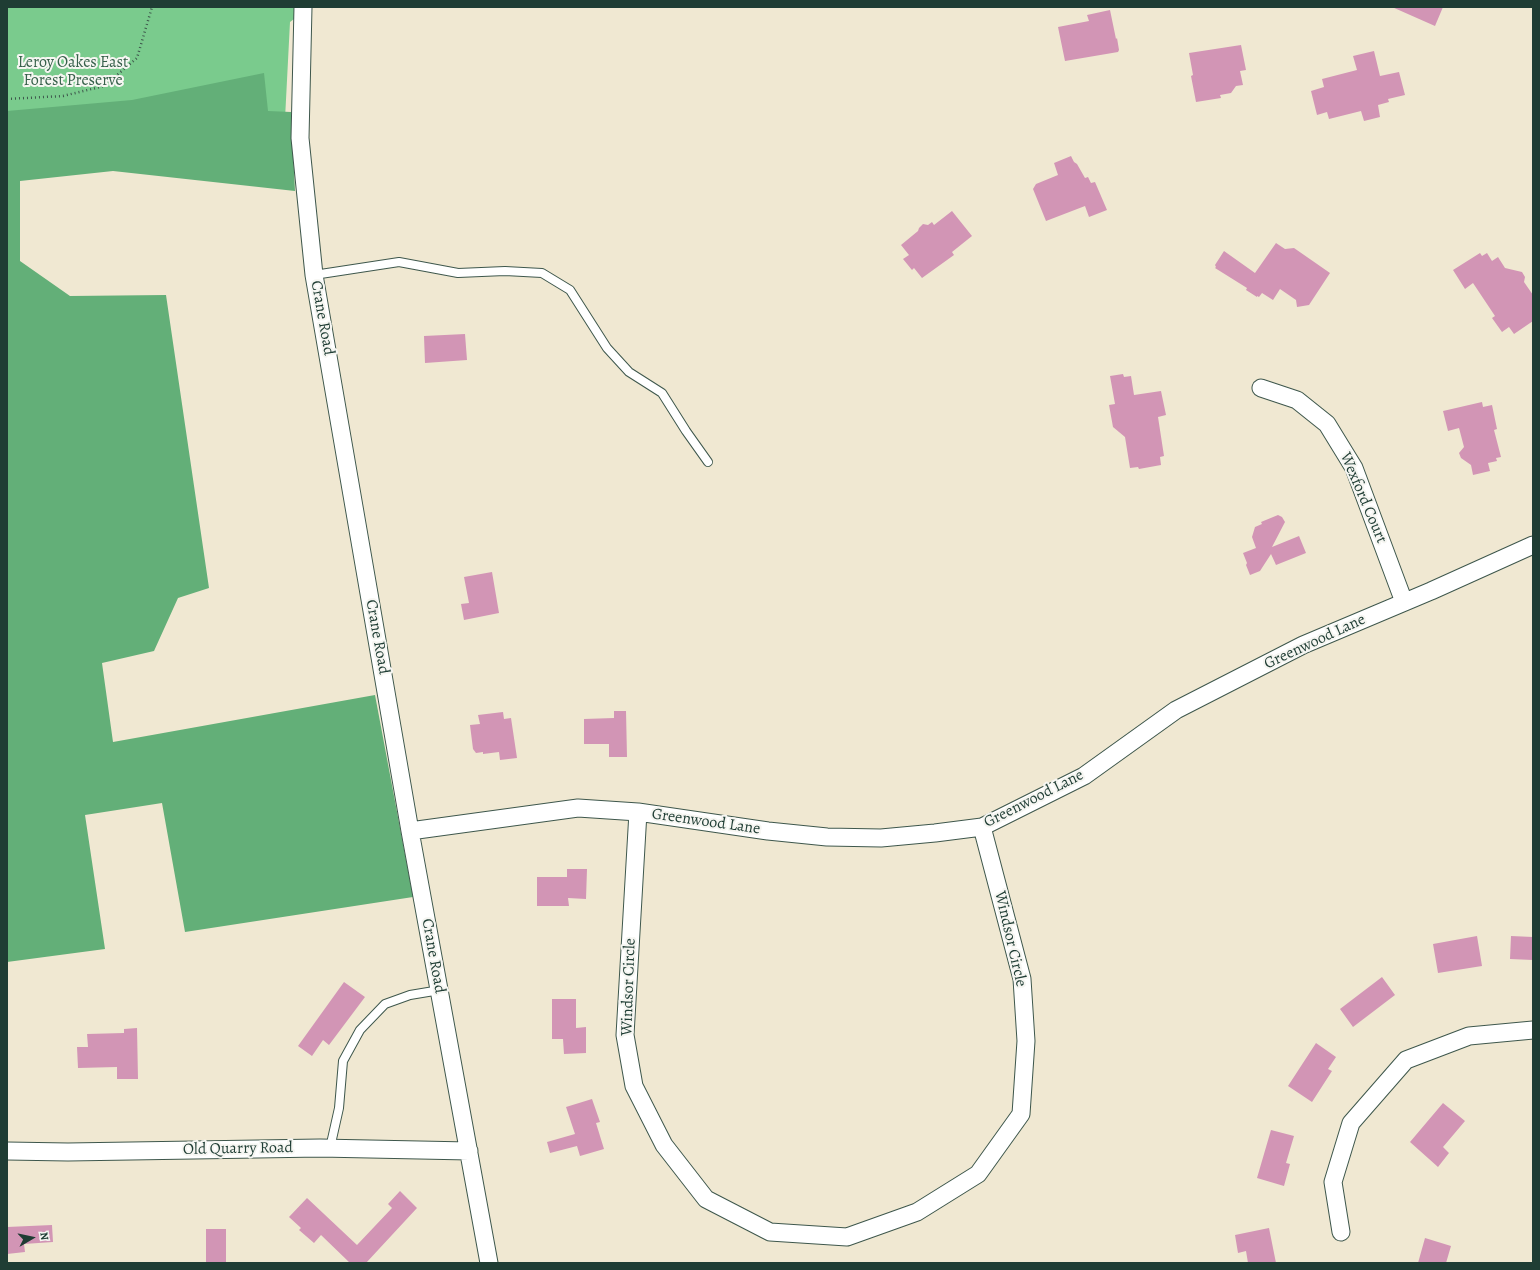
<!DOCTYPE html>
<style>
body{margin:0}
#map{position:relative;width:1540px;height:1270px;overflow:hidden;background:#f0e8d2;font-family:Alegreya,serif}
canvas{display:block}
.frame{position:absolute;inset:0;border:8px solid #1f3d34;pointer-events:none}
.north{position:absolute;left:12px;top:1218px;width:40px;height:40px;-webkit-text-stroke:3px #f6f6f2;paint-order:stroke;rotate:81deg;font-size:11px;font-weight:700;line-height:16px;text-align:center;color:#1f3d34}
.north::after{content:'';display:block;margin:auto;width:14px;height:18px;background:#1f3d34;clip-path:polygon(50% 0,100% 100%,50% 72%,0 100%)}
</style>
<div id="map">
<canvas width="1540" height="1270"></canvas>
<div class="frame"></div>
<div class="north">N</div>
</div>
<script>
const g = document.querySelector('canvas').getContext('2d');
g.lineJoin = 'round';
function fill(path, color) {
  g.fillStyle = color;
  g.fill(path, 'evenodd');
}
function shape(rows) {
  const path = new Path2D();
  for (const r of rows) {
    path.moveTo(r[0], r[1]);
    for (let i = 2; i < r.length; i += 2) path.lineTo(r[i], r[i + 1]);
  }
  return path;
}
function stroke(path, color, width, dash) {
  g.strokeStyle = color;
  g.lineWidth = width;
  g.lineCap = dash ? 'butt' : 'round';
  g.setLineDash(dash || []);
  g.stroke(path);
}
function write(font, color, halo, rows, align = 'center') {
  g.font = font + ' Alegreya,serif';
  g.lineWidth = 4;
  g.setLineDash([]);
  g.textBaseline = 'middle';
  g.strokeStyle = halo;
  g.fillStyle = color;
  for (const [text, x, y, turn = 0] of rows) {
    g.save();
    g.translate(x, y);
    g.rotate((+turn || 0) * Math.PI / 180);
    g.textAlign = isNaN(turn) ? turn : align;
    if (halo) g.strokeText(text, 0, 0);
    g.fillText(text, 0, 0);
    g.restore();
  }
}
fill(shape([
 [7,7,298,7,298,16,290,22,285,119,7,143]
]), '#7acb8d');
fill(shape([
 [264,73,268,111,291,112,295,191,113,171,20,181,20,261,70,296,166,295,209,588,178,598,154,651,102,663,113,742,375,695,413,897,185,932,162,803,85,815,105,949,7,962,7,111,132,100]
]), '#63af78');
fill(shape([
 [1392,7,1443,7,1435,26],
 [1110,10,1116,39,1117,38,1119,50,1118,52,1065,61,1058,27,1089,21,1087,15],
 [1241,45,1246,70,1240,71,1243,85,1236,86,1231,93,1220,95,1221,98,1196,102,1191,76,1193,75,1189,53],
 [1374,51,1380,76,1399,72,1405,95,1388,99,1389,102,1378,105,1380,117,1364,121,1361,111,1329,119,1327,112,1317,115,1311,91,1324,87,1322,79,1357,70,1353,56],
 [1071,156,1074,162,1077,164,1085,178,1088,177,1091,183,1095,182,1107,210,1089,217,1085,206,1046,221,1033,189,1036,184,1058,175,1054,163],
 [952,211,972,236,952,252,954,255,922,278,914,268,912,270,903,259,909,255,901,245,918,231,919,228,923,224,928,225,932,222,934,225],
 [1276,243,1285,249,1294,248,1330,273,1309,305,1297,307,1296,300,1280,289,1273,300,1262,293,1259,297,1257,296,1257,297,1246,290,1247,288,1215,268,1216,267,1215,265,1224,251,1255,273],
 [1480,253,1482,256,1487,253,1492,261,1498,257,1505,268,1522,272,1525,277,1524,282,1533,295,1533,321,1514,334,1509,327,1502,332,1492,318,1495,316,1473,283,1465,289,1453,270],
 [465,334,467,360,425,363,424,336],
 [1123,374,1124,377,1131,376,1134,395,1161,391,1166,415,1158,417,1164,456,1160,457,1161,465,1139,469,1138,467,1130,468,1125,437,1113,427,1109,405,1115,404,1110,376],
 [1482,402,1483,407,1492,405,1497,429,1494,430,1501,457,1496,458,1497,461,1488,463,1490,471,1473,475,1471,465,1461,458,1459,453,1464,447,1459,428,1448,431,1443,411],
 [1278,515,1282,517,1285,522,1272,547,1299,536,1306,553,1276,565,1271,554,1260,571,1250,575,1246,565,1247,563,1243,553,1256,548,1252,537,1255,527,1262,524,1261,522],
 [492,572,499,613,464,620,461,604,469,603,464,577],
 [614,711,626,711,627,757,609,757,609,744,584,744,584,719,614,718],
 [503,712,504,719,511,718,517,758,500,760,499,752,483,754,483,752,476,753,473,749,470,725,480,724,478,715],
 [567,869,587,869,586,899,568,898,569,906,537,906,537,877,567,877],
 [1477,936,1482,966,1438,973,1433,944],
 [1511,936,1533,937,1533,960,1510,959],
 [1382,977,1395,995,1353,1027,1340,1009],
 [344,982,365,997,329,1045,323,1040,312,1056,298,1046],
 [552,999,576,999,576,1028,586,1027,586,1053,564,1054,563,1039,552,1039],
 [137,1028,138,1079,117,1079,117,1067,78,1068,77,1047,88,1047,87,1034,124,1033,124,1029],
 [1316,1043,1336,1057,1328,1069,1332,1071,1312,1102,1288,1086],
 [592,1099,600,1122,596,1123,604,1149,580,1156,577,1146,550,1153,547,1142,575,1134,566,1107],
 [1443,1103,1465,1121,1443,1147,1449,1153,1438,1167,1410,1142],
 [1271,1130,1294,1136,1286,1163,1290,1164,1284,1186,1257,1178],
 [400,1191,417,1208,366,1263,350,1263,321,1235,314,1243,299,1230,301,1228,289,1217,307,1198,357,1245,392,1208,388,1204],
 [52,1225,53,1242,24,1244,25,1252,7,1254,7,1227],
 [1269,1228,1276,1263,1248,1263,1246,1251,1238,1253,1235,1235],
 [206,1229,226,1229,226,1263,206,1263],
 [1425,1238,1451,1246,1446,1263,1418,1263]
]), '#d295b5');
const service = shape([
 [314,275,399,262,458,273,505,271,542,273,570,290,607,348,629,372,662,393,686,431,708,462],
 [330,1148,339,1108,343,1061,360,1030,385,1004,410,995,440,990]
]);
const minor = shape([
 [303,7,300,138,314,275,410,831,489,1263],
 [1261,388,1297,400,1327,424,1354,468,1404,602],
 [638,812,625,1035,634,1086,664,1145,706,1199,770,1232,847,1237,917,1212,978,1174,1021,1114,1026,1041,1022,979,982,827],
 [410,831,578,808,638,812,768,831,827,837,881,838,935,833,982,827,1084,776,1176,710,1303,645,1431,591,1533,545],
 [7,1151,68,1152,320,1148,469,1151],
 [1341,1232,1333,1182,1351,1123,1406,1060,1469,1036,1533,1030]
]);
stroke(service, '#3e574c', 10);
stroke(minor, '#3e574c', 19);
stroke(shape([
 [7,99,63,96,104,86,137,58,152,7]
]), '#3e574c', 2.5, [1, 3]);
stroke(service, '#fff', 8);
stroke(minor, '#fff', 17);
write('16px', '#36604a', '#f6f6f2', [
 ["Leroy Oakes East",73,63],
 ["Forest Preserve",73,81]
]);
write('16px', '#1f3d34', '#f6f6f2', [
 ["Crane Road",322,318,80],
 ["Wexford Court",1363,498,67],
 ["Crane Road",377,637,80],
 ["Greenwood Lane",1315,642,-25],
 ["Greenwood Lane",1034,799,-27],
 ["Greenwood Lane",706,822,8],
 ["Windsor Circle",1010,939,77],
 ["Crane Road",433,956,80],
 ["Windsor Circle",629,987,-88],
 ["Old Quarry Road",238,1149,-1]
]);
</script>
